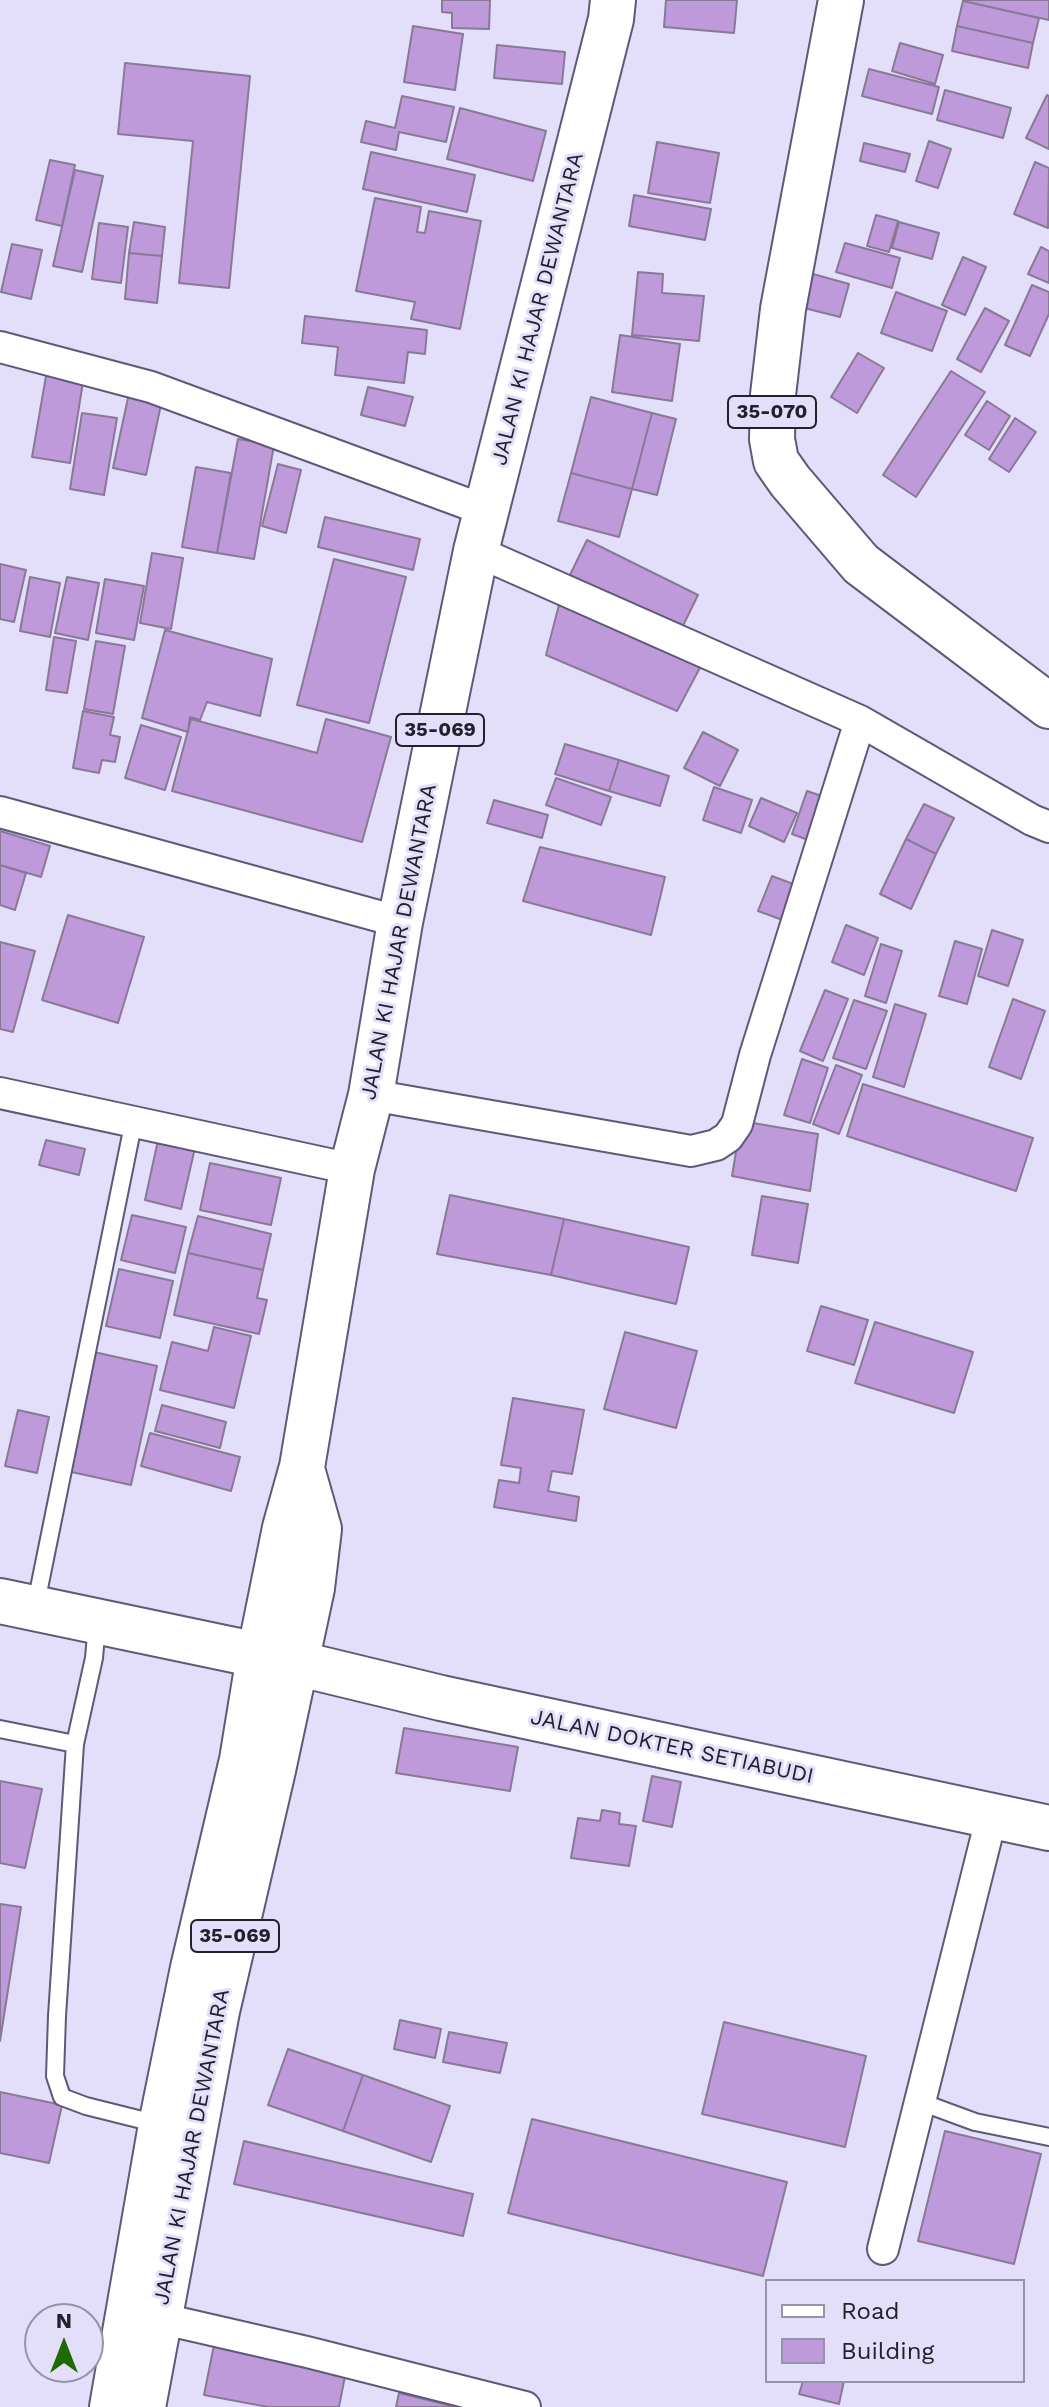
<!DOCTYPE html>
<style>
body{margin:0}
#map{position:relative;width:1049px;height:2407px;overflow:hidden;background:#e3dffb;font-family:"Work Sans",sans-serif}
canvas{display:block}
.legend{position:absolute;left:765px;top:2279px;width:260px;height:104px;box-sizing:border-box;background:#e3dffb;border:2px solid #9693a9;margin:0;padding:10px 14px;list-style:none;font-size:24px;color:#22202d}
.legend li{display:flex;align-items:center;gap:16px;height:40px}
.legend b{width:40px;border:2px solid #9693a9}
.north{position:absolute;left:24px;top:2303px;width:80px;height:80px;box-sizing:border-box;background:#e3dffb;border:2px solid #9693a9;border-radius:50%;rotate:0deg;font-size:22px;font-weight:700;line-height:32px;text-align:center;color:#22202d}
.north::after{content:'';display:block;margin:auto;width:28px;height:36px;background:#216901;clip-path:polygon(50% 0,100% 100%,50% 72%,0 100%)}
</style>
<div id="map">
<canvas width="1049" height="2407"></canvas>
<ul class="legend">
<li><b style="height:10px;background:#fff"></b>Road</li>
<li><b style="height:22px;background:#be9ada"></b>Building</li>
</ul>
<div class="north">N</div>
</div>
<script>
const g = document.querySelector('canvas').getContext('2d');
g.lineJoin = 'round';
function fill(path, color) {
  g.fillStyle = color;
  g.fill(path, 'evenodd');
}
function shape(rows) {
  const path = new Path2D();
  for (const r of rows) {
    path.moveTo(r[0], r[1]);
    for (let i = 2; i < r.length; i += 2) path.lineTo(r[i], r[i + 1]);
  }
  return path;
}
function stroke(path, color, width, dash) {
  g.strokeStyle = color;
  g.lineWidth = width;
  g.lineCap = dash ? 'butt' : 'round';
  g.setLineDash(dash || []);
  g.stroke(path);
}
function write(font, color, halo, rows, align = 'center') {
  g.font = font + ' "Work Sans",sans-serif';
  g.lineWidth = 6;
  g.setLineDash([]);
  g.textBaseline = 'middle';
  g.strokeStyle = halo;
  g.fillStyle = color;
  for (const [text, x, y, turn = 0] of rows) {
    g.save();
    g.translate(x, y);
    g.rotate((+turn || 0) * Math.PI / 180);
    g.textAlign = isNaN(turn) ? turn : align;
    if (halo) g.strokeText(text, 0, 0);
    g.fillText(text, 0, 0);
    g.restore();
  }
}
const building = shape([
 [442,0,490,0,489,29,452,28,452,13,442,12,442,0],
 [666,0,737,0,734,33,664,27,666,0],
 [963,0,1049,0,1049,20,963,1,963,0],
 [963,1,1039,18,1033,43,957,26,963,1],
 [413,26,463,34,455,90,404,82,413,26],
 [957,26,1033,43,1028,68,952,51,957,26],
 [900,43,943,55,935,84,892,71,900,43],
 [497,45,565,52,562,84,494,78,497,45],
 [125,63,250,76,229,288,179,283,193,141,118,134,125,63],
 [869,69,939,87,932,114,862,96,869,69],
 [945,90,1011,108,1003,138,937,120,945,90],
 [1047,95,1049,96,1049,149,1026,138,1047,95],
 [402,96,454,107,446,142,399,132,396,150,361,142,366,121,395,128,402,96],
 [460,108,546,131,533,181,447,159,460,108],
 [929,141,951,149,938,188,916,181,929,141],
 [657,142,719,153,710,203,648,193,657,142],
 [864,143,910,154,905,172,860,161,864,143],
 [371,152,475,175,467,212,363,189,371,152],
 [50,160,75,165,62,226,36,220,50,160],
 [1035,162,1049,168,1048,228,1014,214,1035,162],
 [75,170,103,176,82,272,53,266,75,170],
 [634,195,711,209,705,240,629,226,634,195],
 [375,198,421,207,417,232,425,233,429,211,481,221,460,329,411,319,415,302,356,291,375,198],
 [876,215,898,221,889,252,867,246,876,215],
 [134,222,165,227,162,256,129,253,134,222],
 [899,222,939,233,932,259,892,248,899,222],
 [99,223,128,227,121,283,92,279,99,223],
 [845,243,900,258,892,288,836,272,845,243],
 [12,244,42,250,31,299,1,292,12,244],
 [1041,247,1049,251,1049,283,1028,274,1041,247],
 [129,253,162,256,157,303,125,299,129,253],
 [963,257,986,267,965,315,942,305,963,257],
 [638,272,663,274,662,293,704,296,699,341,632,335,638,272],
 [813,274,849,284,840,317,804,308,813,274],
 [1032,285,1049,292,1049,314,1030,356,1005,345,1032,285],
 [896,292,947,311,932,351,881,333,896,292],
 [985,308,1009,321,981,372,957,359,985,308],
 [305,316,427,330,425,354,408,352,404,383,335,375,338,347,302,343,305,316],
 [620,335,680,344,672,401,612,392,620,335],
 [858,353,884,368,857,413,831,397,858,353],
 [951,371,985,392,916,497,883,475,951,371],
 [46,376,83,382,70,463,32,457,46,376],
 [368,387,413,397,405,426,361,415,368,387],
 [129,393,162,400,146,475,113,468,129,393],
 [591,397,652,413,632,489,571,473,591,397],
 [987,401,1010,416,989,450,965,435,987,401],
 [82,413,117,418,104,495,70,489,82,413],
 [652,413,676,419,657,495,632,489,652,413],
 [1015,418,1036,432,1009,472,989,459,1015,418],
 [238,439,274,445,254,559,217,553,238,439],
 [278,464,301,470,286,533,262,526,278,464],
 [196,467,231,473,217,553,182,547,196,467],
 [571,473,632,489,619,537,558,521,571,473],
 [325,517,420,539,413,570,318,547,325,517],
 [587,540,698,595,678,636,567,581,587,540],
 [152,553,183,558,171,629,140,623,152,553],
 [334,559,406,577,369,723,297,705,334,559],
 [0,564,26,570,14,622,0,619,0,564],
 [30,577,60,583,50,637,20,631,30,577],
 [67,577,99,583,88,640,55,633,67,577],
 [105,579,144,586,134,640,96,633,105,579],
 [560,601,703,662,677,711,546,655,560,601],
 [165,630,272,659,260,716,207,702,200,720,190,717,188,732,142,718,165,630],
 [54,637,76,641,67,693,46,690,54,637],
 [96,641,125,646,113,714,84,709,96,641],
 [83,711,114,717,110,735,120,737,115,762,102,760,99,773,73,768,83,711],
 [191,719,317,753,326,719,391,737,362,842,172,791,191,719],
 [141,725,181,737,165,790,125,778,141,725],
 [703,732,738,750,720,786,684,768,703,732],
 [565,744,619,760,609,791,555,774,565,744],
 [619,760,669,776,660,806,609,791,619,760],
 [556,778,611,797,601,825,546,805,556,778],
 [714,787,752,800,741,833,703,820,714,787],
 [807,791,834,800,819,844,792,834,807,791],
 [761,798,797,813,784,842,749,826,761,798],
 [494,800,548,815,542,838,487,823,494,800],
 [924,804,954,818,936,854,906,839,924,804],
 [0,831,50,846,41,877,0,865,0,831],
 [906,839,936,854,911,909,880,894,906,839],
 [540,847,665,877,651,935,523,901,540,847],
 [0,865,26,873,15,910,0,905,0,865],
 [772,876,801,887,788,922,758,911,772,876],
 [68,915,144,937,118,1023,42,1000,68,915],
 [846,925,878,938,864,975,832,962,846,925],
 [992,930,1023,940,1008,986,978,976,992,930],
 [955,941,982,949,967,1004,939,996,955,941],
 [0,942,35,951,13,1032,0,1029,0,942],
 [881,944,902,951,886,1003,865,996,881,944],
 [825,990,848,999,823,1061,800,1051,825,990],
 [1013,999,1045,1011,1021,1079,989,1067,1013,999],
 [854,1000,887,1011,866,1069,833,1058,854,1000],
 [895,1004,926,1014,904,1087,873,1077,895,1004],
 [802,1059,828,1068,810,1123,784,1115,802,1059],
 [836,1065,862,1075,839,1134,813,1124,836,1065],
 [863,1084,1033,1138,1016,1191,847,1136,863,1084],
 [741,1121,818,1134,810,1191,732,1176,741,1121],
 [160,1131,197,1139,181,1209,145,1200,160,1131],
 [46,1140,85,1149,79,1175,39,1165,46,1140],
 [210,1163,281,1178,271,1225,200,1210,210,1163],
 [450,1195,564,1219,551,1275,437,1254,450,1195],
 [762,1196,808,1204,798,1263,752,1255,762,1196],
 [132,1215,186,1227,175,1273,121,1260,132,1215],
 [198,1216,271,1234,263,1270,188,1253,198,1216],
 [564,1219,689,1247,676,1304,551,1275,564,1219],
 [188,1253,263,1270,257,1298,267,1300,259,1334,174,1315,188,1253],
 [119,1269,173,1281,160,1338,106,1326,119,1269],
 [821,1306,868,1320,854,1365,807,1351,821,1306],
 [875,1322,973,1352,954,1413,855,1383,875,1322],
 [214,1327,251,1336,234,1408,160,1390,172,1342,208,1351,214,1327],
 [625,1332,697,1351,676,1428,604,1409,625,1332],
 [94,1352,157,1366,131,1485,67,1471,94,1352],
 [513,1398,584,1410,572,1474,552,1471,548,1491,579,1497,576,1521,494,1507,499,1480,519,1483,521,1468,501,1465,513,1398],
 [162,1405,226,1422,220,1448,155,1431,162,1405],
 [18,1410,49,1417,37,1473,5,1466,18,1410],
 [150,1433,240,1457,231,1491,141,1466,150,1433],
 [404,1728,518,1747,510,1791,396,1773,404,1728],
 [652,1776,681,1782,672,1827,643,1821,652,1776],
 [0,1781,42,1789,25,1868,0,1863,0,1781],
 [602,1810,620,1813,619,1824,636,1826,629,1866,571,1858,578,1818,600,1821,602,1810],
 [0,1904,21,1907,0,2041,0,1904],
 [400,2020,441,2029,435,2058,394,2049,400,2020],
 [724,2022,866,2056,845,2147,702,2114,724,2022],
 [449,2032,507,2043,500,2073,443,2062,449,2032],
 [288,2049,363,2075,343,2131,268,2105,288,2049],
 [363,2075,450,2106,431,2162,343,2131,363,2075],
 [0,2092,62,2105,49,2163,0,2153,0,2092],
 [532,2119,787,2182,763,2276,508,2213,532,2119],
 [945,2131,1041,2154,1014,2264,918,2241,945,2131],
 [244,2141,473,2194,463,2236,234,2184,244,2141],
 [214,2345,346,2371,339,2407,268,2407,204,2395,214,2345],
 [803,2381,844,2381,839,2404,799,2394,803,2381],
 [399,2393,456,2407,396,2407,399,2393]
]);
fill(building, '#be9ada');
stroke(building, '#897996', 2);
const lane = shape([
 [35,1608,134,1120],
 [0,1729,75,1744,94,1658,97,1624],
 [75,1744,57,2016,55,2076,62,2097,86,2106,158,2124],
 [918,2101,975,2122,1049,2137]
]);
const street = shape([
 [0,347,151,387,487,511],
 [476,551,860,721,1032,820,1049,827],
 [0,812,400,922],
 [0,1093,352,1169],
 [371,1095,691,1151,716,1145,728,1137,737,1124,755,1055,860,721],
 [883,2249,992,1815],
 [159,2318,307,2352,525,2407]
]);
const secondary = shape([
 [0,1601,296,1663,441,1698,1049,1828]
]);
const primary = shape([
 [841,0,783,309,773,395,772,439,776,461,790,481,861,564,1049,706],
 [112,2407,161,2125,193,1968,242,1760,259,1656,285,1528,302,1467,352,1169,371,1095,400,922,476,551,611,19,613,0],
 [143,2407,217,2011,273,1770,312,1588,319,1529,302,1469]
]);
stroke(lane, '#5e5977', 20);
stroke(street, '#5e5977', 34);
stroke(secondary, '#5e5977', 48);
stroke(primary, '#5e5977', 48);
stroke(lane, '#fff', 16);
stroke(street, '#fff', 30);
stroke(secondary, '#fff', 44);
stroke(primary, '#fff', 44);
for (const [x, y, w] of [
 [772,412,88],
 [440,730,88],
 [235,1936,88]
]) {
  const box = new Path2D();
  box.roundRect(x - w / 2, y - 16, w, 32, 6);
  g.fillStyle = '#e3dffb';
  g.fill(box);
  stroke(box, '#22202d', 2);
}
write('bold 20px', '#22202d', null, [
 ["35-070",772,412],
 ["35-069",440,730],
 ["35-069",235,1936]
]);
write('22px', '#22202d', '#e3dffb', [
 ["JALAN KI HAJAR DEWANTARA",538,309,-76],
 ["JALAN KI HAJAR DEWANTARA",399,942,-79],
 ["JALAN DOKTER SETIABUDI",672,1747,12],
 ["JALAN KI HAJAR DEWANTARA",192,2147,-79]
]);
</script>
